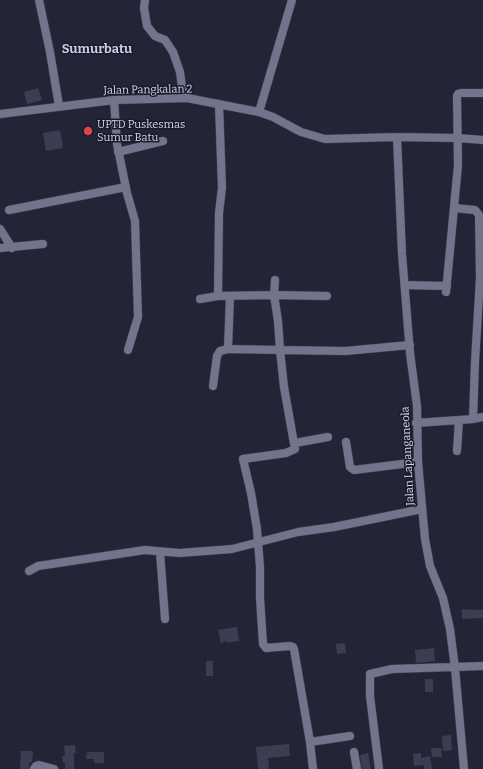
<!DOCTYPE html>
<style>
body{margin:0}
canvas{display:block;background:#232536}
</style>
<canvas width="483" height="769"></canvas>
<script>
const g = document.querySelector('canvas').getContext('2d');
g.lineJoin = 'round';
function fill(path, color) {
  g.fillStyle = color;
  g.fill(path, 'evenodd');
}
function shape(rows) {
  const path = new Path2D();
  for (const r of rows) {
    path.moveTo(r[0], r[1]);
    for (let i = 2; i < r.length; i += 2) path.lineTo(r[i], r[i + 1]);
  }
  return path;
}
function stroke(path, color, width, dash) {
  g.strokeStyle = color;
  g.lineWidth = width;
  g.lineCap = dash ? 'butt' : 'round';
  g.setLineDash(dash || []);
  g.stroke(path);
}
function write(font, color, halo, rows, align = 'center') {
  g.font = font + ' Bitter,serif';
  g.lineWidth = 3;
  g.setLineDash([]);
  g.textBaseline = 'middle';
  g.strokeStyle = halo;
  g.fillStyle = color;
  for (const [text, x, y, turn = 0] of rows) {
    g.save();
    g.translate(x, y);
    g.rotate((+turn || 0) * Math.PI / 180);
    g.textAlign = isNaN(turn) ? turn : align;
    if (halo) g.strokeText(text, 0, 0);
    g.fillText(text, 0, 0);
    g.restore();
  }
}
fill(shape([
 [38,88,42,100,27,104,24,92],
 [60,130,63,148,46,151,43,133],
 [462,609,483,610,483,618,462,619],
 [237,627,239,641,227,643,227,641,221,643,218,630],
 [345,643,346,653,337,654,336,644],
 [434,648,435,661,416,663,415,650],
 [206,661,213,661,213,676,206,676],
 [425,679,433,679,433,692,425,692],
 [451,735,452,750,443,751,442,736],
 [289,744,290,756,268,758,269,769,258,769,256,747],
 [75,745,76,753,74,753,74,769,65,769,65,762,63,762,62,756,65,755,64,746],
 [431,748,441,748,442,757,432,757],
 [21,751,33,751,32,762,29,763,29,769,20,769],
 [87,752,104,752,104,763,94,763,94,759,86,759],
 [368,753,371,769,362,769,360,755],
 [421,753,421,758,430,756,432,769,424,769,424,765,414,766,413,754]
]), '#3b3e51');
const minor = shape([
 [39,0,50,52,59,106],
 [145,0,144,8,147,26,155,36,165,40,173,52,180,72,182,87,187,98],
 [114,100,117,144,127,193,135,221,138,317,128,350],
 [259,112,292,0],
 [0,114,114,100,187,98,259,112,273,117,301,132,325,139,397,137,458,138,483,140],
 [397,137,402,254,410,353,417,406,418,462,425,539,430,566,443,598,450,629,455,668,464,769],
 [118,152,163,141],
 [454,208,475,210,479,215,480,278,475,362,473,419,459,420,457,451],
 [9,210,126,187],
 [0,229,12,248],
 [0,248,43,244],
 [275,280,274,295,278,321,280,350,345,351,410,345],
 [405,285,447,286],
 [446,292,458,165,457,96,458,94,461,93,483,93],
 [218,296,219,213,222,188,219,104],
 [200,299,218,296,274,295,327,296],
 [228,349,230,296],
 [213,386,217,356,220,351,228,349,280,350,284,387,295,449,286,453,243,459,251,493,257,529,260,567,260,598,263,644,266,648,290,646,293,647,294,649,310,742,313,769],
 [473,419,483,417],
 [416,423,459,420],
 [346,442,350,467,354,470,418,462],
 [295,443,328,437],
 [160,552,165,619],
 [29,571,38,566,145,550,179,553,232,549,298,532,334,527,422,509],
 [310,742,350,736],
 [354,752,357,769],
 [34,769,36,766,39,765,54,769],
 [379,769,370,696,370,674,392,669,483,666]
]);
stroke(minor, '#404250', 9);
stroke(minor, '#71748a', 8);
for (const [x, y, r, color] of [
 [88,131,5,"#e0444e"]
]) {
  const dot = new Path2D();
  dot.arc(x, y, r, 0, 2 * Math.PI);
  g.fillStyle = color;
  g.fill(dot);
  stroke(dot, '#191b2c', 1.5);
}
write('11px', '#d5d7e3', '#191b2c', [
 ["Jalan Pangkalan 2",148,90,-1],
 ["Jalan Lapanganeola",408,456,-93]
]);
write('11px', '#d5d7e3', '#191b2c', [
 ["UPTD Puskesmas",97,125],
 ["Sumur Batu",97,138]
], 'left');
write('bold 13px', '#c9cce4', '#191b2c', [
 ["Sumurbatu",97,49]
]);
</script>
